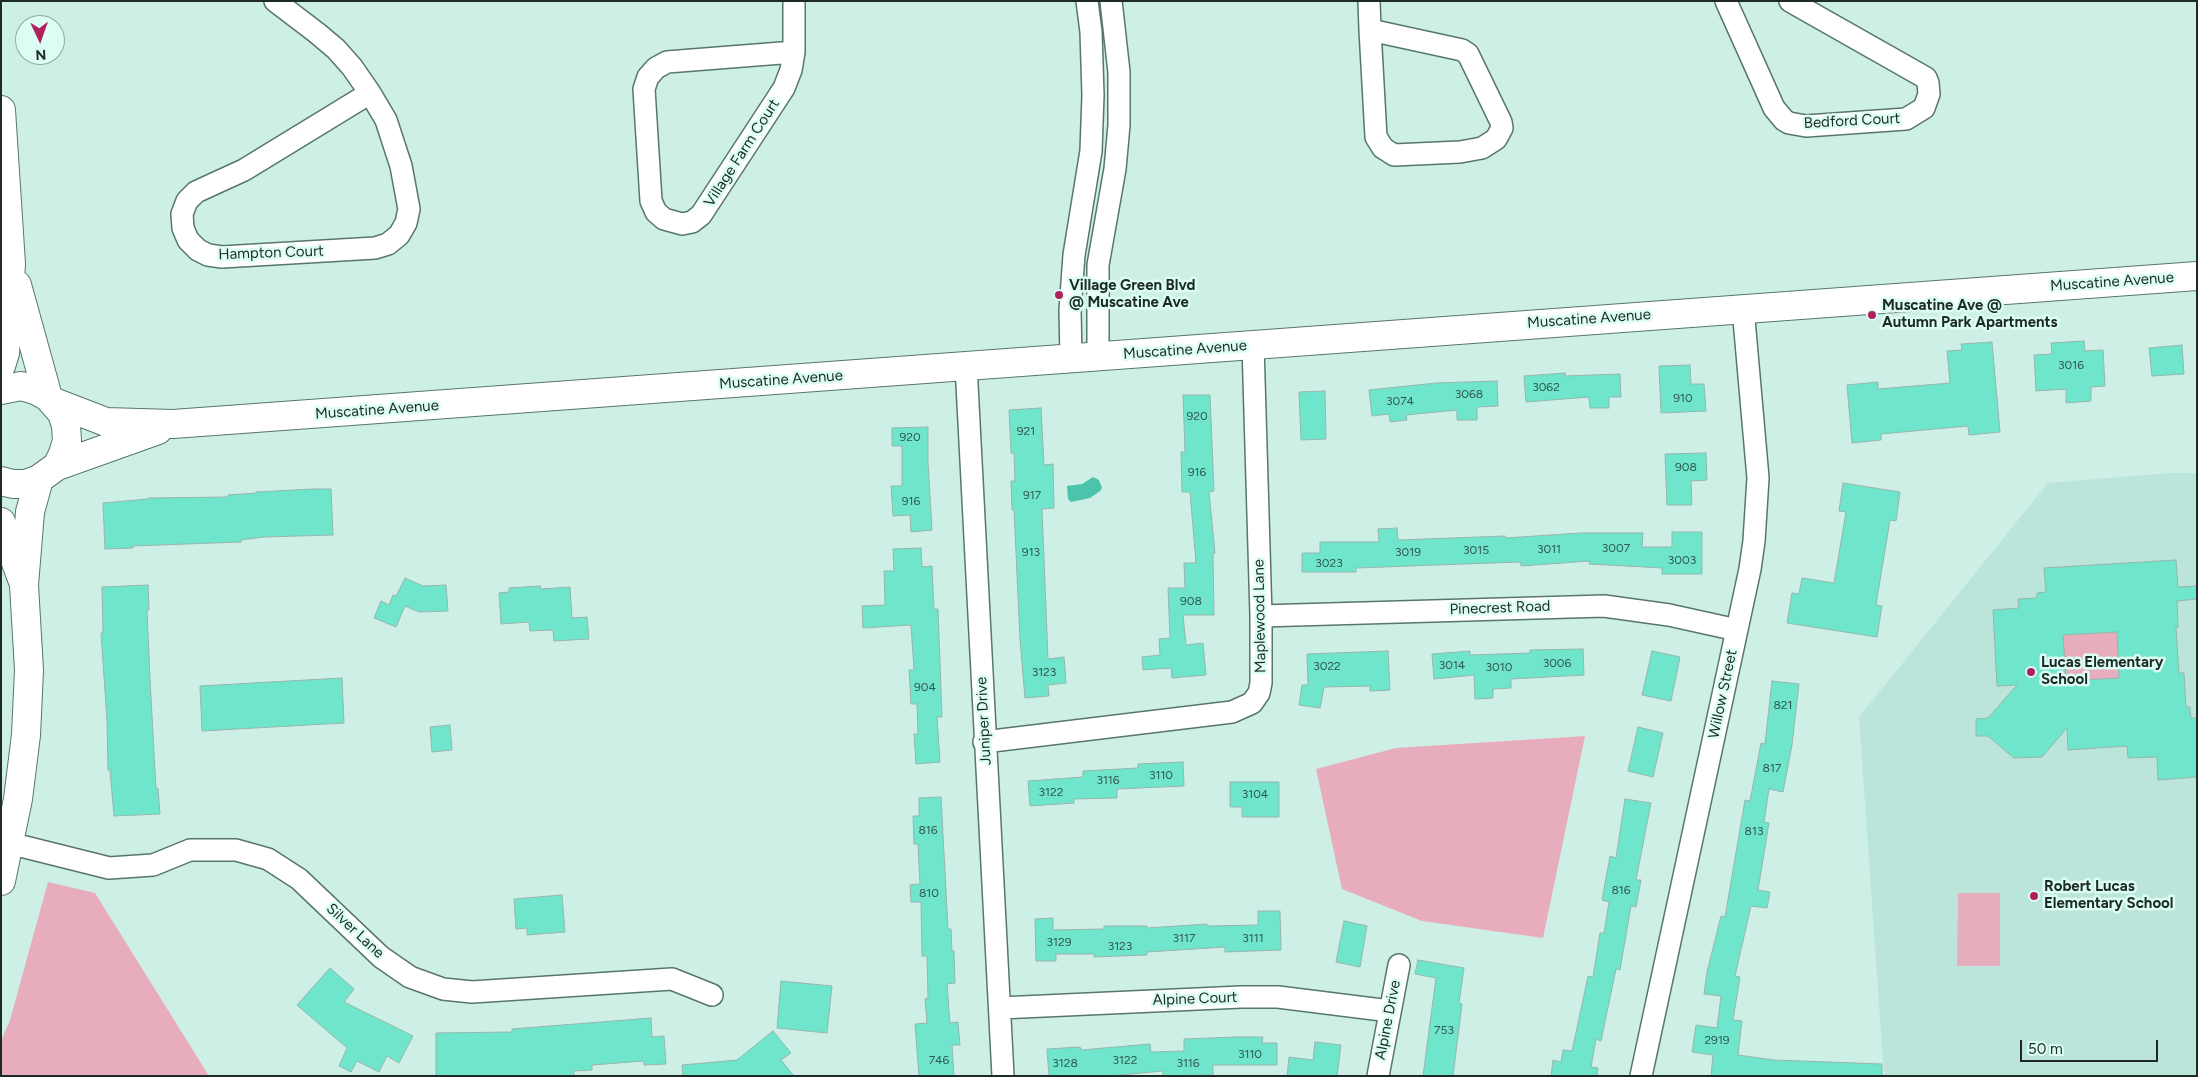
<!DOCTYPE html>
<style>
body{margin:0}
#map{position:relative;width:2198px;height:1077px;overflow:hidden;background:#ceefe6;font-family:Figtree,sans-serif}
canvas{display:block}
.frame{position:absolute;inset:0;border:2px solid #1d2a26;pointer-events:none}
.north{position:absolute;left:15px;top:15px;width:50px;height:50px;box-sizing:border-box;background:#dbfdf3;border:1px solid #8fa9a1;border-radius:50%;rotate:177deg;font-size:14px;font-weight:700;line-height:20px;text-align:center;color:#1d2a26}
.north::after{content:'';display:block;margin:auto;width:18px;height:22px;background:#ae215b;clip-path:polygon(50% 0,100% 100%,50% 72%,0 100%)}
.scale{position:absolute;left:2020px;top:1040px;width:138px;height:22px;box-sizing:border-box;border:2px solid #1d2a26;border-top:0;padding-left:6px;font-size:15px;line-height:18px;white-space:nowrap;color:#1d2a26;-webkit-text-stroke:4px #dbfdf3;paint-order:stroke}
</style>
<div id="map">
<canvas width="2198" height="1077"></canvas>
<div class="frame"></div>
<div class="north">N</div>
<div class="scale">50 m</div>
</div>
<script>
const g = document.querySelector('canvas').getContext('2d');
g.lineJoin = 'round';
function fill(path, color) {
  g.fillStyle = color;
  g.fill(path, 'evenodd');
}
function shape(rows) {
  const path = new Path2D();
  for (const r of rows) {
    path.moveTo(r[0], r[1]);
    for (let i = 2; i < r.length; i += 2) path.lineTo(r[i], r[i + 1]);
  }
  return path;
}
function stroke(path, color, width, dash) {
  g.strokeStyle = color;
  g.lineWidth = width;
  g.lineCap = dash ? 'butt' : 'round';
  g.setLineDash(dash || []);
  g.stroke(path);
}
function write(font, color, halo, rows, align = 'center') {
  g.font = font + ' Figtree,sans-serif';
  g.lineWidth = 5;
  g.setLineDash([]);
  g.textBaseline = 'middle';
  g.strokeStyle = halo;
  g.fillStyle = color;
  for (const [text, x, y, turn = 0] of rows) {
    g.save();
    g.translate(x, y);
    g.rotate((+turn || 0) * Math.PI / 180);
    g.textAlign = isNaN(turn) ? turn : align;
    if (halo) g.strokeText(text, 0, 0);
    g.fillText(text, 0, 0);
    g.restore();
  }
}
fill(shape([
 [2169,473,2197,473,2197,1076,1884,1076,1859,717,2048,483]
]), '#bbe5da');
fill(shape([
 [2119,632,2117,638,2119,670,2121,678,2066,681,2049,636],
 [1585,736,1543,938,1422,921,1342,889,1316,769,1396,748],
 [48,882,95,893,209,1076,1,1076,1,1041,10,1020],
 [1958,893,2000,893,2000,966,1957,966]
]), '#e8adbc');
fill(shape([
 [1093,477,1099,480,1102,488,1100,491,1090,498,1071,502,1068,499,1067,486,1082,484]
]), '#4bc4ab');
const building = shape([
 [2084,341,2085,351,2103,350,2105,386,2091,387,2091,401,2066,403,2066,389,2036,391,2034,355,2052,354,2051,343,2084,341],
 [1992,342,2000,432,1969,435,1968,426,1881,434,1881,440,1852,443,1847,385,1878,382,1878,389,1950,383,1947,351,1962,350,1961,344,1992,342],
 [2182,345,2184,374,2152,376,2149,348,2182,345],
 [1690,365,1691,384,1704,384,1706,411,1661,413,1659,366,1690,365],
 [1565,373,1565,376,1620,374,1621,397,1609,397,1609,408,1590,408,1589,397,1526,402,1524,376,1565,373],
 [1497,381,1498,406,1477,407,1477,420,1457,420,1457,410,1406,415,1407,420,1390,422,1389,414,1372,416,1369,390,1436,383,1497,381],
 [1325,391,1326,439,1301,440,1299,392,1325,391],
 [1183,395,1210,395,1214,491,1209,492,1215,553,1213,554,1214,615,1183,615,1186,645,1203,643,1206,675,1172,678,1171,668,1143,670,1142,657,1160,655,1159,639,1170,638,1168,588,1185,588,1184,563,1196,563,1190,492,1182,492,1181,452,1185,452,1183,395],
 [1041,408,1044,465,1053,464,1054,508,1042,509,1048,659,1064,657,1066,683,1048,685,1049,696,1025,698,1020,639,1014,510,1012,510,1011,481,1015,481,1014,453,1011,453,1009,410,1041,408],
 [928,427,928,462,932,530,911,532,910,515,893,516,891,486,902,486,902,446,892,446,892,428,928,427],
 [1706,453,1707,480,1691,481,1692,505,1667,505,1665,454,1706,453],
 [1843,483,1900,492,1896,521,1890,520,1876,605,1882,606,1877,637,1787,623,1792,593,1799,594,1802,578,1834,583,1846,512,1839,511,1843,483],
 [313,489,331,489,333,535,264,537,241,540,241,542,132,546,133,548,105,549,103,503,148,499,148,498,228,497,228,495,256,493,256,492,313,489],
 [1397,528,1398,540,1505,536,1505,538,1581,533,1643,533,1642,547,1672,547,1672,532,1702,532,1702,574,1662,574,1662,568,1589,564,1590,561,1521,566,1521,562,1437,565,1356,568,1356,572,1302,572,1302,553,1320,553,1320,542,1379,542,1378,529,1397,528],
 [921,548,922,567,932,566,934,609,938,609,942,717,937,717,940,762,916,764,914,734,918,734,917,704,911,704,909,670,914,670,911,625,863,628,862,606,885,605,884,571,894,571,893,549,921,548],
 [2176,560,2178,587,2197,586,2197,599,2177,601,2178,627,2176,627,2179,673,2184,673,2186,707,2190,707,2191,718,2197,718,2197,777,2158,780,2157,757,2128,758,2127,746,2068,750,2067,728,2042,757,2014,758,1988,736,1976,736,1976,719,1988,718,2017,685,1997,686,1993,610,2019,608,2018,599,2037,598,2037,593,2046,592,2044,568,2176,560],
 [2117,632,2119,678,2066,681,2063,635,2117,632],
 [405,578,423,586,446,585,448,611,419,612,405,606,396,627,374,618,381,601,389,605,393,595,396,596,405,578],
 [148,585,149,610,147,610,150,679,156,789,158,788,160,814,114,816,110,770,108,770,107,720,101,633,103,633,102,587,148,585],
 [540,586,541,589,570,587,572,618,587,617,589,639,554,641,553,630,530,631,529,622,501,624,499,593,509,592,509,588,540,586],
 [1583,649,1584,675,1511,679,1511,688,1493,689,1493,698,1475,699,1474,675,1434,679,1432,654,1470,651,1470,655,1530,653,1530,650,1583,649],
 [1388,651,1390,690,1370,691,1370,686,1324,687,1320,708,1299,705,1302,685,1308,685,1307,654,1388,651],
 [1652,651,1680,657,1671,701,1642,695,1652,651],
 [342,678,344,723,202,731,200,686,342,678],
 [1772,681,1799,684,1792,745,1783,792,1769,789,1764,822,1769,823,1758,890,1770,892,1767,908,1751,906,1735,976,1740,977,1733,1020,1742,1021,1738,1055,1774,1060,1882,1064,1882,1076,1711,1076,1713,1055,1692,1052,1696,1025,1717,1028,1721,996,1704,994,1707,972,1721,916,1725,917,1745,800,1750,801,1761,743,1765,744,1772,681],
 [450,725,452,750,432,752,430,727,450,725],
 [1638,727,1663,733,1653,777,1628,771,1638,727],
 [1183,762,1184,786,1117,789,1117,798,1074,799,1074,803,1030,806,1028,781,1083,777,1083,771,1138,768,1138,764,1183,762],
 [1230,782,1279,782,1279,817,1242,817,1242,807,1230,807,1230,782],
 [941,797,948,929,951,929,952,951,954,951,955,983,947,984,950,1023,958,1022,960,1045,952,1045,954,1076,919,1076,915,1024,927,1023,925,999,928,998,927,956,922,956,921,902,911,902,910,885,920,884,918,844,914,844,913,816,919,816,919,798,941,797],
 [1625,799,1651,803,1636,880,1641,880,1636,907,1631,906,1620,970,1616,969,1601,1041,1596,1039,1591,1067,1598,1068,1597,1076,1551,1076,1553,1060,1561,1062,1563,1050,1572,1051,1588,976,1593,977,1600,933,1604,933,1609,902,1602,900,1610,856,1616,858,1625,799],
 [562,895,565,932,527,935,527,928,516,929,514,899,562,895],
 [1258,911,1280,911,1281,950,1225,952,1225,947,1147,952,1147,955,1094,957,1094,954,1056,954,1056,961,1036,961,1035,919,1053,918,1053,930,1104,929,1104,926,1147,926,1147,928,1207,924,1207,926,1258,925,1258,911],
 [1344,921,1367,926,1360,967,1336,962,1344,921],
 [1418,960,1464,968,1459,1003,1462,1004,1453,1076,1423,1076,1436,978,1415,974,1418,960],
 [330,968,354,989,344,1002,413,1036,399,1063,387,1056,379,1072,357,1061,351,1072,339,1066,347,1048,297,1005,330,968],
 [781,981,832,986,827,1033,777,1028,781,981],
 [651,1018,652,1037,664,1036,666,1064,644,1065,644,1061,592,1065,592,1070,574,1071,574,1076,436,1076,436,1033,512,1032,512,1029,651,1018],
 [773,1031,791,1053,781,1060,794,1076,683,1076,682,1065,737,1060,773,1031],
 [1235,1037,1263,1037,1262,1043,1277,1043,1277,1065,1213,1065,1213,1075,1163,1076,1163,1071,1109,1076,1049,1076,1047,1049,1080,1047,1081,1050,1150,1044,1151,1052,1184,1051,1184,1039,1235,1037],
 [1315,1042,1341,1045,1337,1076,1287,1076,1289,1057,1313,1060,1315,1042]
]);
fill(building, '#6fe5cb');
stroke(building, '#96b6ad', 1);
const minor = shape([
 [275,1,317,33,336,49,352,67,370,93],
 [794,1,794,52],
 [1369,1,1370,30],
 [1726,1,1774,108,1784,120,1789,123,1806,126,1906,119,1924,108,1929,94,1928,83,1926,78,1790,1],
 [1370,30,1462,50,1468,54,1501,122,1502,128,1496,139,1482,148,1460,152,1394,155,1383,148,1376,137,1370,30],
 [794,52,791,70,784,88,701,215,692,222,682,224,664,219,656,212,651,201,644,89,648,77,656,68,667,62,794,52],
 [370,93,386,120,401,166,409,209,406,223,399,235,388,244,375,248,222,257,208,255,198,250,188,240,183,228,182,214,187,201,196,192,244,170,370,93],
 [1098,356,1098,265,1115,169,1119,125,1119,72,1111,1],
 [1071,358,1070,310,1074,255,1091,151,1093,95,1091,32,1087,1],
 [966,365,1003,1076],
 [1261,616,1604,606,1669,615,1737,630],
 [984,742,1232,712,1252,703,1259,693,1261,683,1261,616,1253,345],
 [9,843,109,868,153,865,190,850,236,850,268,859,299,879,381,957,410,977,443,989,472,992,672,979,712,995],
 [1000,1008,1241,997,1278,997,1390,1011],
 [1378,1076,1399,965],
 [1641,1076,1750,569,1754,541,1758,478,1743,308]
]);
const secondary = shape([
 [1,110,11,264,5,353,1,366],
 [17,285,48,397],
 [1,390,21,386,35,390,48,397,62,413,66,426,67,440,63,454,57,466,39,479,26,484,13,484,1,481],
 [54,402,106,422,173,424,2197,276],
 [57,466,158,430],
 [1,522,22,579],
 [1,881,18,799,26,735,29,670,24,585,30,512,39,479]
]);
stroke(minor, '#57766e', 24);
stroke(secondary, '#57766e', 30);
stroke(minor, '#fff', 21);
stroke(secondary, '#fff', 28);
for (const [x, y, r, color] of [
 [1059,295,5,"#ae215b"],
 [1872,315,5,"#ae215b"],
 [2031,672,5,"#ae215b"],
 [2034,896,5,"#ae215b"]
]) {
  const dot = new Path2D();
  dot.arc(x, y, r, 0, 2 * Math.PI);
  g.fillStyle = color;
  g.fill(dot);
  stroke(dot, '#dbfdf3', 2);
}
write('12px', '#32594f', null, [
 ["3016",2071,365],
 ["3062",1546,387],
 ["3068",1469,394],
 ["910",1683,398],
 ["3074",1400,401],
 ["920",1197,416],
 ["921",1026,431],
 ["920",910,437],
 ["908",1686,467],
 ["916",1197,472],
 ["917",1032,495],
 ["916",911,501],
 ["3007",1616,548],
 ["3011",1549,549],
 ["3015",1476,550],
 ["913",1031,552],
 ["3019",1408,552],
 ["3003",1682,560],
 ["3023",1329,563],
 ["908",1191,601],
 ["3006",1557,663],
 ["3014",1452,665],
 ["3022",1327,666],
 ["3010",1499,667],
 ["3123",1044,672],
 ["904",925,687],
 ["821",1783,705],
 ["817",1772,768],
 ["3110",1161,775],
 ["3116",1108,780],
 ["3122",1051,792],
 ["3104",1255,794],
 ["816",928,830],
 ["813",1754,831],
 ["816",1621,890],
 ["810",929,893],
 ["3117",1184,938],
 ["3111",1253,938],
 ["3129",1059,942],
 ["3123",1120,946],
 ["753",1444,1030],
 ["2919",1717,1040],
 ["3110",1250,1054],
 ["746",939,1060],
 ["3122",1125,1060],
 ["3128",1065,1063],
 ["3116",1188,1063]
]);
write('15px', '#1d2a26', '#dbfdf3', [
 ["Bedford Court",1852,121,-3],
 ["Village Farm Court",742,153,-57],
 ["Hampton Court",271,253,-2],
 ["Muscatine Avenue",2112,282,-4],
 ["Muscatine Avenue",1589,319,-4],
 ["Muscatine Avenue",1185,350,-4],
 ["Muscatine Avenue",781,380,-4],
 ["Muscatine Avenue",377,410,-4],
 ["Pinecrest Road",1500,608,-2],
 ["Maplewood Lane",1260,616,-91],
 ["Willow Street",1723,694,-78],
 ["Juniper Drive",984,721,-93],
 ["Silver Lane",355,931,43],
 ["Alpine Court",1195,999,-2],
 ["Alpine Drive",1388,1020,-79]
]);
write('bold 15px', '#1d2a26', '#dbfdf3', [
 ["Village Green Blvd",1069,286],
 ["@ Muscatine Ave",1069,303],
 ["Muscatine Ave @",1882,306],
 ["Autumn Park Apartments",1882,323],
 ["Lucas Elementary",2041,663],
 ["School",2041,680],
 ["Robert Lucas",2044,887],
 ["Elementary School",2044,904]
], 'left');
</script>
